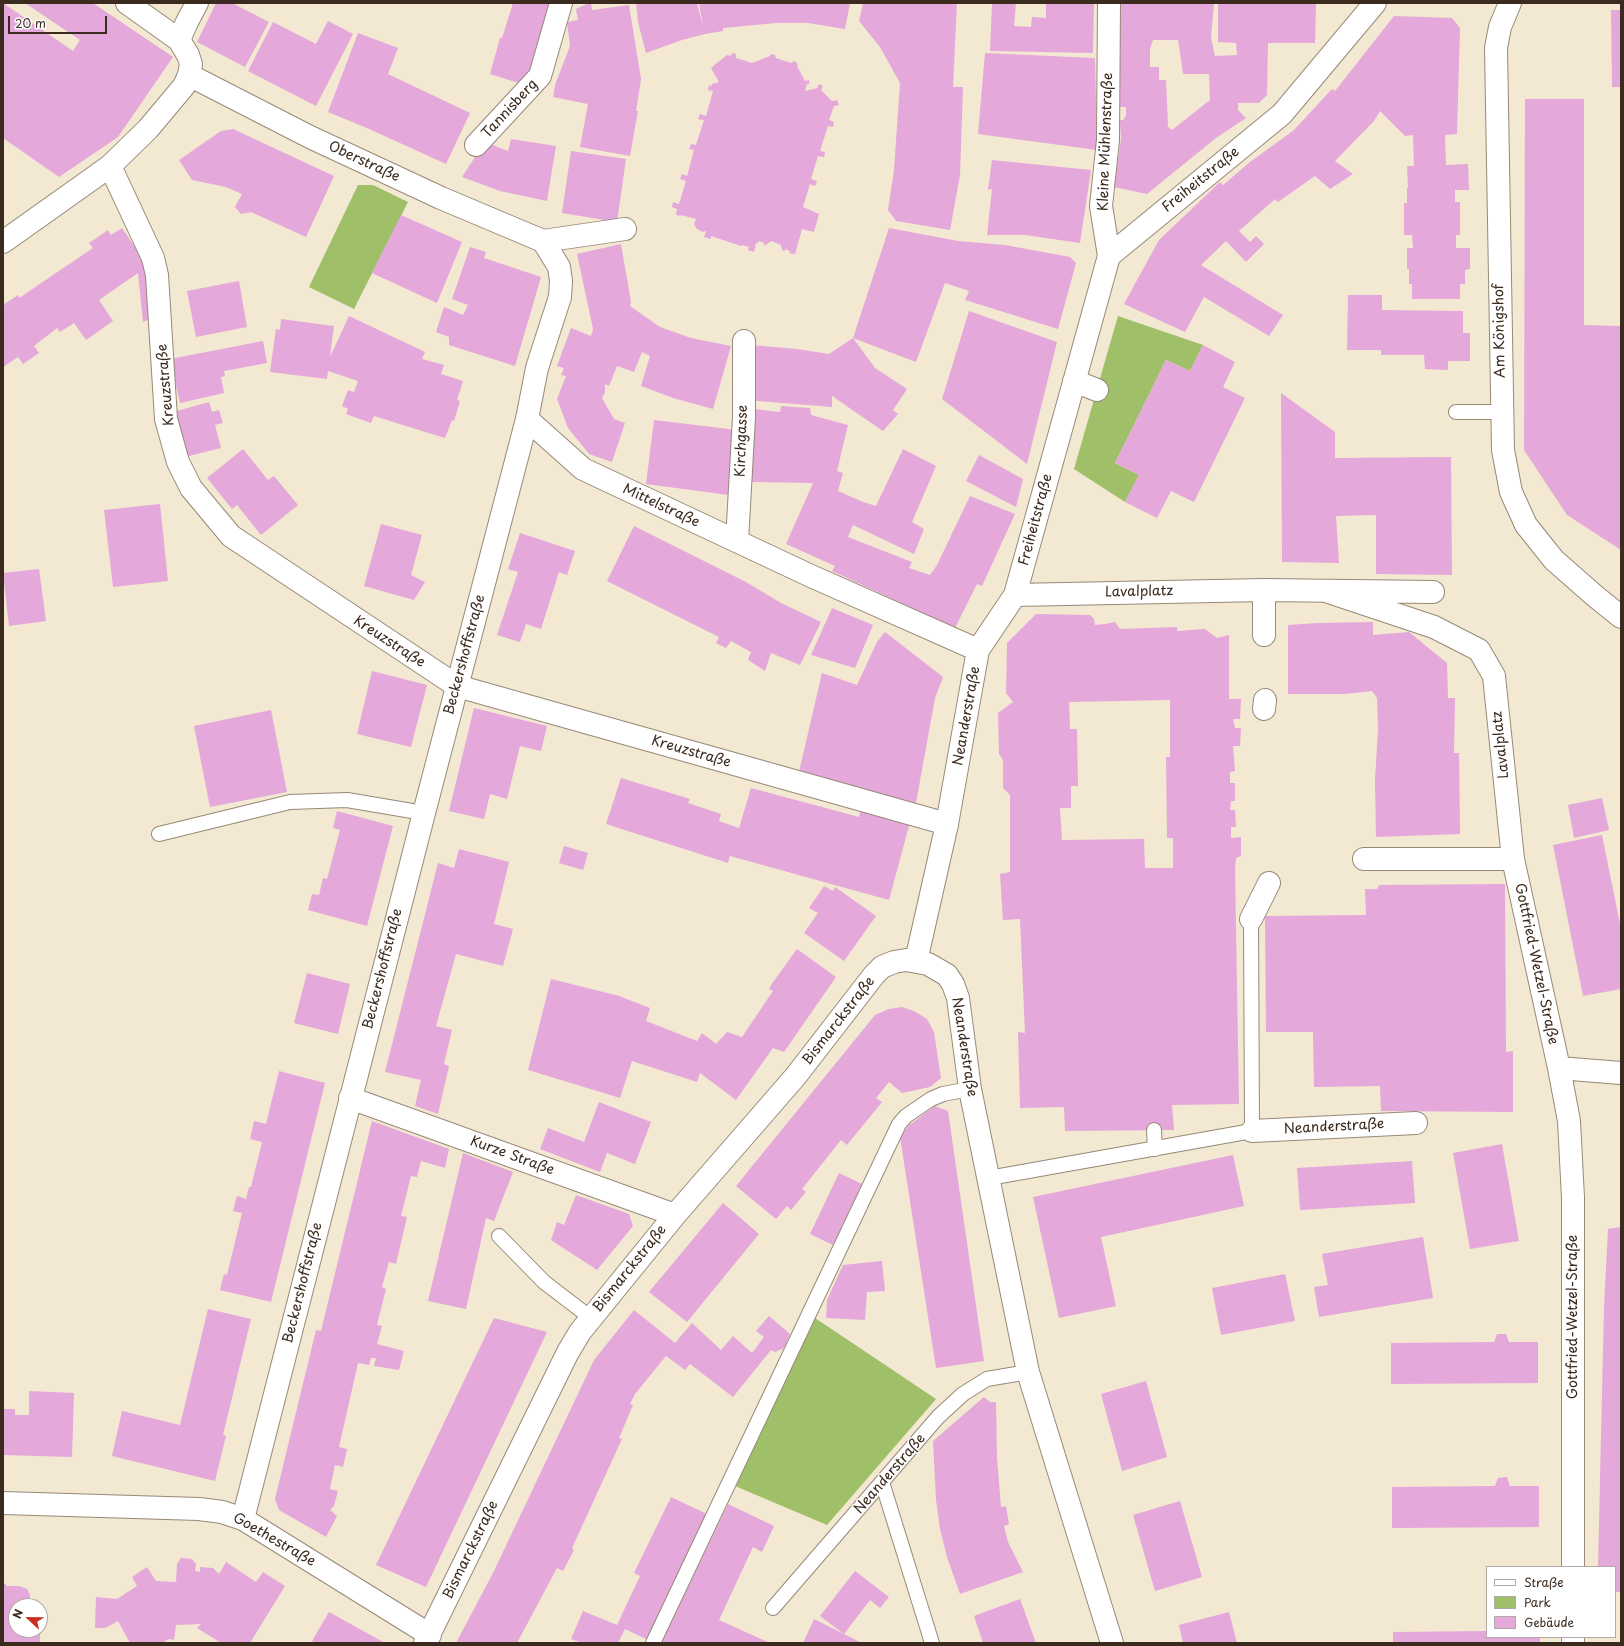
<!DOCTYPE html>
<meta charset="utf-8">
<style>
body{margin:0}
#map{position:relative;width:1624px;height:1646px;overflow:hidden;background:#f3e8d1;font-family:"Playpen Sans",sans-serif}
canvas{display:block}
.frame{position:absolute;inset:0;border:4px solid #3b2a1e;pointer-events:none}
.legend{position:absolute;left:1486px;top:1566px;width:130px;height:72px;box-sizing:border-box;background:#fff;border:1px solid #b1aaa5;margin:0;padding:5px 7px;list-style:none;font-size:12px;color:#3b2a1e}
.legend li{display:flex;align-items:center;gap:8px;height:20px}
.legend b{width:20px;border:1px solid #b1aaa5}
.north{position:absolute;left:8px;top:1598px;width:40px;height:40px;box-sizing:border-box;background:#fff;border:1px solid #b1aaa5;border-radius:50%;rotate:292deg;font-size:11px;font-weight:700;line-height:16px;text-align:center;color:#3b2a1e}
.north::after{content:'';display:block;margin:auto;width:14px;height:18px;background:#c8321e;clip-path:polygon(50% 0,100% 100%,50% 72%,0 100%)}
.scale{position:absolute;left:8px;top:16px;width:99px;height:18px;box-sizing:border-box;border:2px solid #3b2a1e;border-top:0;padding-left:5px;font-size:12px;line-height:14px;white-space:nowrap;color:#3b2a1e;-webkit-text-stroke:3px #fff;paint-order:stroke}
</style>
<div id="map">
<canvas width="1624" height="1646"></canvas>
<div class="frame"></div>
<ul class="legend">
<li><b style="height:5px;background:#fff"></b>Straße</li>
<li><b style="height:11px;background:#9fbf68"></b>Park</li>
<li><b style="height:11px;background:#e4a8da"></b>Gebäude</li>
</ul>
<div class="north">N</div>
<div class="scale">20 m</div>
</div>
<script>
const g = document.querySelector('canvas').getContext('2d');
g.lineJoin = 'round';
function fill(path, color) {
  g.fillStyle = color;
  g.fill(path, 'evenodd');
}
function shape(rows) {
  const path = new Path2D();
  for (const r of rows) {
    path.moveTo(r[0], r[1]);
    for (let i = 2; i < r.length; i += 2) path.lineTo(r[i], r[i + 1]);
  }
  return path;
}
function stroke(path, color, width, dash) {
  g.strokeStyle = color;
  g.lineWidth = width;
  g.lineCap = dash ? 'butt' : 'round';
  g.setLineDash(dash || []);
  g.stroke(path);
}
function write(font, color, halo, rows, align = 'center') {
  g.font = font + ' "Playpen Sans",sans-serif';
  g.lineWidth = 3;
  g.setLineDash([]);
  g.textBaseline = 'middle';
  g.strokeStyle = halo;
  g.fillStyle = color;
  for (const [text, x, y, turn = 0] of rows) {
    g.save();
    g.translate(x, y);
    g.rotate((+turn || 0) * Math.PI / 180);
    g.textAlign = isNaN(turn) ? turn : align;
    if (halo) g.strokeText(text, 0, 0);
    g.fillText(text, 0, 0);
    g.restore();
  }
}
fill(shape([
 [358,185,373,185,408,202,354,309,309,287],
 [1118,316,1203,345,1190,371,1166,360,1115,463,1139,475,1125,502,1074,469],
 [815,1318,936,1399,827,1525,735,1486]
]), '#9fbf68');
fill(shape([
 [3,3,73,51,80,40,25,3,93,3,173,57,118,137,59,177,3,138],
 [216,3,232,3,269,22,245,67,197,42],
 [513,3,549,3,547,13,525,85,490,74,500,38,502,38],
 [589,3,591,3,592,10,629,5,641,79,636,111,638,111,630,156,580,147,588,104,553,97,555,85,570,46,567,22,578,20,576,9],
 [636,3,697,3,703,27,699,3,850,3,845,29,808,23,776,23,723,28,723,31,705,34,682,40,646,53,638,22],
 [863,3,957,3,953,87,963,87,960,175,950,230,896,221,888,210,894,170,900,83,880,47,859,21],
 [992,3,1016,3,1014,26,1031,27,1032,17,1046,18,1046,3,1094,3,1093,53,990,51],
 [1123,3,1214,3,1211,38,1215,56,1237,55,1236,43,1218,42,1218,3,1316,3,1315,43,1268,43,1267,95,1259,103,1238,103,1238,110,1246,118,1216,138,1147,194,1114,187,1121,139,1120,120,1123,120,1126,116,1126,107,1120,107,1119,80,1118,7],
 [1153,40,1178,40,1183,74,1209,74,1210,100,1172,130,1168,127,1166,80,1159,80,1159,67,1150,67,1150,49],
 [1611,10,1621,10,1621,87,1612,87],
 [1394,16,1452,18,1460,28,1457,134,1445,135,1446,165,1468,164,1469,190,1455,190,1455,202,1460,202,1460,235,1456,235,1456,248,1470,248,1470,269,1465,270,1465,284,1460,284,1460,299,1412,299,1412,284,1409,284,1409,269,1407,269,1407,248,1413,248,1412,235,1404,235,1404,203,1407,203,1407,188,1408,188,1407,166,1414,166,1413,135,1405,136,1380,111,1374,121,1335,161,1353,174,1330,189,1315,176,1278,202,1275,199,1239,231,1250,242,1256,236,1264,244,1246,262,1226,241,1201,265,1283,315,1269,336,1204,297,1185,332,1124,304,1159,240,1220,182,1223,185,1250,162,1294,130,1332,89,1335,91],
 [328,21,353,34,316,106,248,71,273,22,316,44],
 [358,33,398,48,388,74,470,113,446,164,367,128,328,112],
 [732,53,736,54,736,58,752,63,770,56,771,54,775,55,776,58,791,63,794,61,798,64,797,66,805,81,809,80,809,84,807,84,805,91,817,88,819,84,823,86,821,90,832,101,837,100,839,105,834,106,829,120,834,122,833,127,828,126,820,151,825,152,824,157,818,156,811,179,817,181,815,186,810,184,803,207,819,214,814,232,802,229,795,254,789,253,790,251,785,249,785,251,782,250,781,245,771,241,766,245,764,245,764,243,759,241,758,243,756,243,754,252,748,250,749,247,742,245,741,246,711,236,711,239,704,237,706,231,703,232,697,229,694,224,696,219,681,215,681,216,676,215,677,209,672,207,673,202,679,204,686,181,680,179,682,174,687,176,694,150,689,149,691,144,696,145,704,120,698,119,700,114,706,116,713,91,708,90,709,85,712,86,712,84,719,82,711,68,727,55,731,56],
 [985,53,1095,58,1097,150,978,134],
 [1525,99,1584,99,1584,325,1621,326,1621,550,1567,515,1524,450],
 [233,129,334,176,306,237,251,212,241,214,235,207,242,194,226,187,192,180,179,160,221,131],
 [511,139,556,146,547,201,500,191,462,177,485,142,508,151],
 [571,151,626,159,617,222,562,213],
 [992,160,1091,170,1080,243,1025,235,987,235,992,189,988,190],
 [401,215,462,242,437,303,372,273],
 [122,228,148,266,154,317,143,322,138,273,99,300,113,321,86,340,74,323,60,332,57,328,34,346,39,353,23,364,18,357,3,367,3,305,18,295,19,298,93,248,89,243,108,230,111,235],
 [889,228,958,241,1005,245,1070,257,1076,263,1058,329,965,300,969,291,945,283,916,362,853,338],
 [621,244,631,302,630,306,660,327,691,338,731,346,713,409,673,398,641,386,650,356,642,352,634,372,617,366,609,386,605,384,605,392,602,398,614,419,625,423,612,462,589,454,568,428,557,399,566,376,561,375,564,368,557,366,571,328,591,336,593,329,577,254],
 [470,247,486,252,484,258,541,277,515,366,449,345,449,337,436,332,444,307,463,315,468,305,452,299],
 [239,281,247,327,196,337,187,291],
 [1348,295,1382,295,1382,310,1463,311,1463,333,1470,333,1470,361,1448,361,1448,370,1425,369,1424,355,1381,355,1381,350,1347,350],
 [969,311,1057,342,1027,464,942,399],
 [349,316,425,352,422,359,444,365,441,374,463,381,457,400,460,401,454,421,452,420,445,438,374,416,371,423,346,414,348,409,342,406,348,390,354,392,358,381,328,371,327,379,270,372,276,329,280,330,281,319,334,326,330,357],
 [853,338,875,368,907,389,893,410,898,414,883,431,832,396,832,407,746,400,751,345,797,349,829,354],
 [263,341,267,363,224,371,225,376,221,377,224,393,180,403,170,359],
 [1203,345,1235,362,1223,387,1245,398,1194,502,1171,491,1157,518,1125,502,1139,475,1115,463,1166,360,1190,371],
 [1281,393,1335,432,1335,458,1451,457,1452,575,1376,574,1376,515,1336,516,1339,563,1282,562],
 [209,402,212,412,219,410,223,423,215,425,221,448,185,457,173,412],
 [781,406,810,408,811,415,848,425,837,471,843,473,838,491,863,502,876,506,903,449,936,466,912,522,924,529,914,554,853,525,848,537,912,562,909,568,930,575,937,565,970,496,1015,514,982,586,977,584,955,628,832,571,835,566,786,544,813,483,752,482,753,409,780,412],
 [654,420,737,430,729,495,646,484],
 [243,449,268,480,274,476,298,505,261,535,237,505,232,509,207,478],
 [979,455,1023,479,1016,507,966,481],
 [160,504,168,581,113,587,104,510],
 [381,524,422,535,411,575,425,582,414,600,364,586],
 [634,526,746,582,781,603,821,622,800,665,771,653,765,671,748,660,751,652,731,641,726,648,716,643,719,637,607,581],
 [520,533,575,551,567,575,559,572,541,629,526,624,520,642,497,635,518,572,508,569],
 [39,569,46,621,9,626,3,573],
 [832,608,873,625,855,668,811,655],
 [1036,614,1090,615,1094,619,1095,625,1105,624,1115,622,1120,629,1177,627,1177,631,1205,629,1217,638,1229,635,1229,699,1241,699,1240,719,1233,719,1235,728,1241,728,1240,746,1233,746,1235,771,1230,772,1230,783,1235,783,1235,801,1231,801,1230,810,1235,810,1236,827,1231,827,1231,838,1241,837,1241,856,1236,858,1235,868,1239,1104,1172,1105,1174,1130,1065,1131,1064,1107,1020,1108,1018,1032,1025,1033,1020,919,1003,920,1000,874,1010,872,1010,795,1003,788,1003,760,999,754,998,713,1013,702,1006,693,1007,643],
 [1170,700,1170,757,1166,757,1167,838,1173,838,1173,868,1145,868,1144,839,1062,840,1060,808,1071,808,1071,786,1078,786,1077,729,1070,729,1069,702],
 [1373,622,1373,635,1409,632,1447,663,1448,698,1455,698,1454,753,1459,753,1460,834,1376,837,1375,781,1378,728,1377,698,1372,691,1345,694,1288,694,1288,625,1317,623],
 [885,632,943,677,935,698,916,803,868,792,799,772,822,673,857,685,877,642],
 [372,671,427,685,411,747,357,734],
 [474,708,547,726,541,751,520,746,507,799,490,794,484,819,449,811],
 [271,710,287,792,210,807,194,726],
 [621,778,690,799,688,803,721,814,719,821,739,828,751,788,859,817,861,808,910,822,889,900,730,856,728,863,606,824],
 [1602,798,1609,830,1574,838,1568,805],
 [337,811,393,826,367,926,308,910,312,894,319,895,323,878,327,879,340,830,333,828],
 [1602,835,1621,929,1621,989,1583,996,1553,845],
 [564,846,588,853,583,870,559,863],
 [459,849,509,862,494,924,513,929,503,966,456,954,436,1026,452,1030,444,1064,449,1066,438,1114,415,1106,421,1080,385,1072,438,863,454,868],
 [1505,884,1506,1052,1513,1051,1513,1112,1381,1111,1380,1086,1314,1087,1313,1032,1266,1032,1265,916,1366,915,1365,889,1377,889,1379,885],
 [824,886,833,891,835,887,876,916,844,961,804,933,818,913,809,908],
 [797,949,836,977,784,1052,773,1048,736,1100,700,1073,697,1082,632,1061,620,1098,528,1070,551,979,619,996,650,1008,646,1021,697,1041,702,1033,716,1044,727,1032,742,1037,773,991,769,989,771,985],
 [307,973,350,984,338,1034,294,1023],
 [902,1007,914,1011,927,1019,934,1032,941,1078,930,1087,902,1093,889,1082,876,1098,882,1102,847,1145,841,1140,802,1189,806,1192,791,1210,787,1206,776,1219,736,1186,875,1015,889,1009],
 [279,1071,325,1083,271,1302,220,1290,224,1274,227,1275,242,1213,233,1211,237,1196,246,1199,249,1187,251,1187,262,1142,250,1139,254,1121,266,1124],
 [599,1102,651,1122,635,1164,607,1153,600,1172,540,1149,548,1128,584,1142],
 [935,1106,948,1111,984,1361,936,1368,900,1137,909,1125],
 [372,1121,449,1149,445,1168,421,1161,417,1177,411,1176,401,1216,407,1217,396,1264,389,1262,382,1287,386,1289,377,1325,382,1326,377,1344,404,1351,399,1370,374,1366,376,1358,371,1358,369,1365,358,1363,339,1447,347,1449,343,1467,335,1465,330,1489,338,1491,334,1506,330,1510,337,1516,326,1537,279,1510,275,1499,316,1330,321,1331],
 [1502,1144,1519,1241,1470,1249,1453,1153],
 [463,1153,513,1172,494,1221,486,1218,466,1309,428,1301],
 [1233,1155,1244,1206,1101,1237,1116,1306,1059,1318,1033,1197],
 [1412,1161,1415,1203,1300,1210,1297,1168],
 [839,1173,862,1184,833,1245,810,1234],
 [576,1195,629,1214,633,1226,597,1270,551,1240,557,1222,564,1225],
 [723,1203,759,1234,687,1322,649,1292],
 [1621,1227,1621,1592,1615,1592,1615,1567,1598,1567,1604,1307,1608,1229],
 [1423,1237,1433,1298,1319,1317,1314,1287,1328,1285,1322,1254],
 [882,1261,885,1291,867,1292,865,1320,826,1318,827,1300,843,1265],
 [1285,1274,1295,1321,1221,1335,1212,1288],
 [208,1309,251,1319,223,1435,226,1436,215,1481,112,1456,122,1411,180,1425],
 [634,1310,675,1343,692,1323,721,1350,733,1336,752,1353,764,1337,756,1331,769,1316,790,1334,784,1348,775,1352,771,1350,733,1397,690,1364,685,1370,666,1356,635,1394,630,1404,633,1405,619,1438,622,1439,572,1548,574,1550,563,1571,557,1568,517,1643,456,1643,493,1573,594,1360],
 [494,1318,547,1332,426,1587,376,1565],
 [1497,1334,1506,1334,1509,1342,1538,1342,1538,1383,1391,1384,1391,1343,1494,1342],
 [1146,1381,1167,1457,1122,1471,1101,1394],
 [29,1391,74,1393,72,1457,3,1455,3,1409,15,1409,15,1415,29,1415],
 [984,1397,990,1402,996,1402,997,1458,1001,1507,1006,1506,1009,1524,1004,1526,1008,1542,1023,1572,960,1594,947,1557,940,1529,936,1500,933,1441],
 [1507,1477,1510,1486,1539,1486,1539,1527,1392,1528,1392,1487,1495,1486,1498,1478],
 [671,1497,709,1515,648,1640,625,1629,618,1643,582,1643,571,1639,583,1611,617,1625,640,1576,634,1573],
 [1180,1501,1202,1577,1155,1591,1133,1515],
 [728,1504,774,1526,762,1552,753,1547,719,1620,770,1643,661,1643],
 [181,1558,192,1559,196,1564,195,1571,200,1572,200,1567,213,1568,219,1574,226,1562,256,1582,263,1572,285,1586,250,1643,221,1643,197,1628,201,1624,176,1625,174,1640,169,1639,162,1643,130,1643,118,1621,105,1628,95,1628,96,1597,117,1599,137,1586,132,1577,147,1567,156,1581,176,1582,177,1564],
 [855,1571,889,1597,880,1608,870,1600,844,1634,862,1643,803,1643,814,1619,844,1634,820,1616],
 [3,1583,6,1584,6,1586,19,1586,27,1589,30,1595,30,1606,16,1606,16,1630,40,1630,40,1643,3,1643],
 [1020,1599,1036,1643,983,1643,974,1616],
 [329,1612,385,1643,315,1643,312,1641],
 [1229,1612,1237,1643,1183,1643,1179,1625],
 [1487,1631,1487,1637,1540,1637,1540,1643,1393,1643,1393,1632]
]), '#e4a8da');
const service = shape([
 [1456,412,1501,412],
 [159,834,290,802,347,800,424,813],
 [1154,1130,1155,1149],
 [989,1178,1252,1131,1251,919],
 [499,1236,544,1282,591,1318],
 [882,1482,932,1643],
 [773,1608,938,1417,963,1394,987,1379,1028,1372],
 [653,1643,899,1124,906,1116,931,1099,943,1094,970,1089]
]);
const pedestrian = shape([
 [189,75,310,137,441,198,543,241],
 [476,145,540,76,561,3],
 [110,166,153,258,157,275,166,419,178,462,191,488,231,536,457,686],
 [543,241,559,267,561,281,560,297,537,368,527,419,583,469,811,576,978,650],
 [543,241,625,229],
 [1109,256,1101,206,1108,140,1109,3],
 [1074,381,1097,390],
 [737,541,744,417,744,341],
 [1264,590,1264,635],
 [1326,591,1434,627,1479,650,1494,676,1513,859,1559,1068,1569,1121,1573,1198],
 [1015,595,1264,590,1433,592],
 [1264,709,1265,700],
 [947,824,978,650,1015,595,1109,256,1282,114,1375,3],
 [1364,859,1513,859],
 [1251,919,1269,883],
 [1559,1068,1621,1073],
 [1252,1131,1416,1123]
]);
const minor = shape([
 [1510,3,1500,27,1496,48,1503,450,1511,492,1526,525,1554,560,1595,596,1621,617],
 [179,40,187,22,197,3],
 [3,242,110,166,148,129,184,86,189,75,191,64,188,55,179,40,127,3],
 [457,686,947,824,916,961],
 [350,1098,675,1215],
 [1573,1198,1573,1567],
 [3,1503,199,1509,222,1512,243,1519,430,1635],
 [243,1519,424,813,527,419],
 [1573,1637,1573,1643],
 [425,1643,568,1352,580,1332,675,1215,795,1077,874,975,882,967,894,962,906,960,928,964,947,975,953,984,958,998,970,1089,1028,1372,1112,1643]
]);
stroke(service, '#978978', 16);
stroke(pedestrian, '#978978', 24);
stroke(minor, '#978978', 24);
stroke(service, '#fff', 14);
stroke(pedestrian, '#fff', 22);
stroke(minor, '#fff', 22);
write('14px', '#3b2a1e', '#fff', [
 ["Tannisberg",510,109,-47],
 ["Kleine Mühlenstraße",1106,142,-88],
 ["Oberstraße",364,162,25],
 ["Freiheitstraße",1201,180,-39],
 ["Am Königshof",1500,331,-91],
 ["Kreuzstraße",166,385,-95],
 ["Kirchgasse",742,441,-88],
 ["Mittelstraße",661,506,25],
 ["Freiheitstraße",1036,520,-75],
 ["Lavalplatz",1139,592,-1],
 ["Kreuzstraße",389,642,33],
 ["Beckershoffstraße",465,655,-75],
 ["Neanderstraße",967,716,-80],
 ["Lavalplatz",1501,745,-96],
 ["Kreuzstraße",691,752,16],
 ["Gottfried-Wetzel-Straße",1536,964,78],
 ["Beckershoffstraße",383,969,-76],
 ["Bismarckstraße",839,1021,-52],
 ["Neanderstraße",964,1047,81],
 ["Neanderstraße",1334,1127,-3],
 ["Kurze Straße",512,1156,20],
 ["Bismarckstraße",630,1269,-51],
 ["Beckershoffstraße",303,1283,-76],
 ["Gottfried-Wetzel-Straße",1573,1317,-90],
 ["Neanderstraße",890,1474,-49],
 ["Goethestraße",274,1540,30],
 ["Bismarckstraße",471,1550,-64]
]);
</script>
